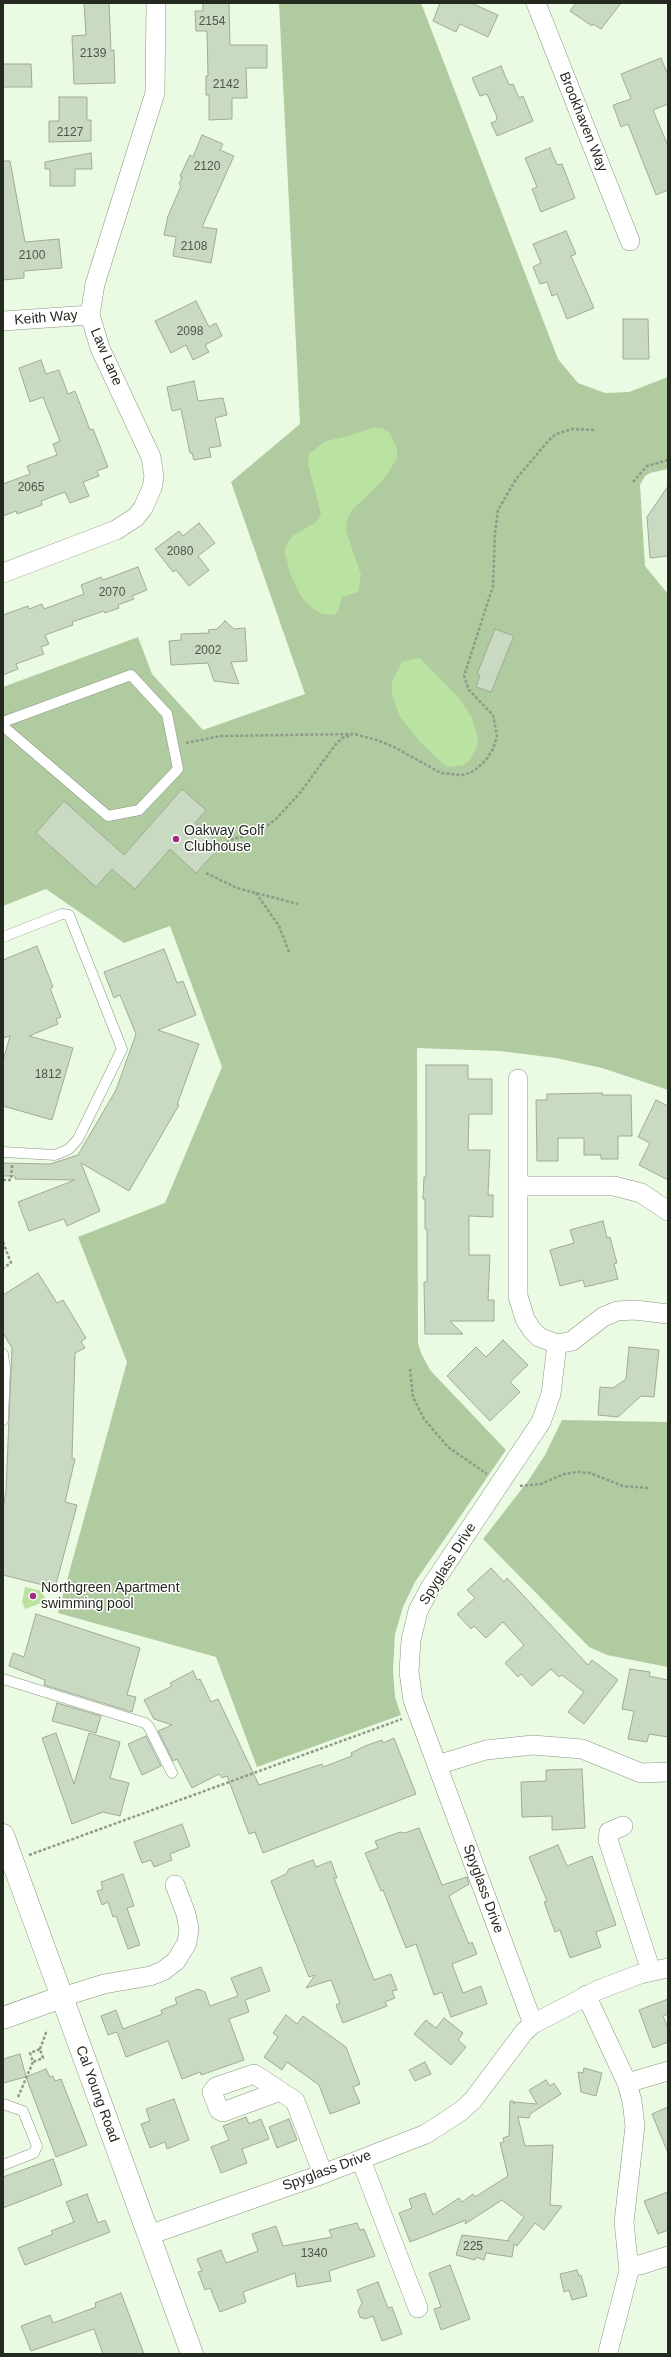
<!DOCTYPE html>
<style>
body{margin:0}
#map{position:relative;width:671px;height:2357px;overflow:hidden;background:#ebfae2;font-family:Helvetica,sans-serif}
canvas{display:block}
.frame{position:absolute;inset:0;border:4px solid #252a21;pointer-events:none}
</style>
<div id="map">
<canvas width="671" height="2357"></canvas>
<div class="frame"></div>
</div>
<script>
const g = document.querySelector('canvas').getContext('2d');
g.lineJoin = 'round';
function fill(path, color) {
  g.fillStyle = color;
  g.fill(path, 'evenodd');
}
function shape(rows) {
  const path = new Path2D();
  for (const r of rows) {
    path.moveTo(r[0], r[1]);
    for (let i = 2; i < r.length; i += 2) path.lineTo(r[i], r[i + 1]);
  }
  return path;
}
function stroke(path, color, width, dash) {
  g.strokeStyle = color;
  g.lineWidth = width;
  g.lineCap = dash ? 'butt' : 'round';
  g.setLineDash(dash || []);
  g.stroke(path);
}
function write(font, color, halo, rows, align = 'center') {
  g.font = font + ' Helvetica,sans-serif';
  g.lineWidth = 3;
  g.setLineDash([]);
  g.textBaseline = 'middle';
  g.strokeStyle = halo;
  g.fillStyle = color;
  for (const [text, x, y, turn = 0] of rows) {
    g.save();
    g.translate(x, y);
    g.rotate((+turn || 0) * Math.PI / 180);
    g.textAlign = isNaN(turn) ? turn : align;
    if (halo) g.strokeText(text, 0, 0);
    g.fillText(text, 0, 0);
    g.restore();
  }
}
fill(shape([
 [279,3,421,3,558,359,578,383,605,393,629,392,668,377,668,469,650,473,645,476,640,485,645,566,668,594,668,1090,602,1068,556,1058,500,1051,417,1048,418,1343,421,1353,430,1370,506,1450,415,1582,403,1607,395,1634,393,1670,395,1697,401,1715,257,1767,216,1657,58,1613,127,1362,78,1237,165,1203,222,1067,170,926,124,943,46,889,3,906,3,687,138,637,152,674,203,730,305,694,231,482,300,424],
 [562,1420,668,1422,668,1667,607,1655,589,1647,483,1539,528,1481,545,1455]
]), '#b1cba1');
fill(shape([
 [372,428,382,428,389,432,397,448,397,458,384,479,351,511,347,521,346,531,361,575,358,592,342,597,338,611,334,615,322,614,311,607,301,596,291,576,285,553,286,546,292,536,315,523,321,514,308,464,309,454,326,441,349,436],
 [417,658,421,659,459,698,472,718,478,738,477,747,469,761,463,765,448,767,443,764,421,743,400,717,392,695,392,681,402,662],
 [25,1587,42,1591,46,1601,25,1609,22,1602]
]), '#bae2a0');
const building = shape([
 [84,3,109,3,111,51,114,50,115,83,74,84,72,36,86,35,84,3],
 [203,3,229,3,230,45,267,45,267,68,246,68,247,98,232,98,232,119,209,120,209,95,206,95,206,76,208,76,207,31,196,31,195,11,203,11,203,3],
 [440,3,471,3,498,15,488,37,460,24,456,32,433,21,440,3],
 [576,3,621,3,601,29,593,24,592,26,570,11,576,3],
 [661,58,668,75,668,104,653,110,668,146,668,190,656,195,628,124,621,127,613,105,631,99,621,74,661,58],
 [3,64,31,64,32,87,3,87,3,64],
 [501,66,509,85,513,84,519,98,523,96,533,121,497,136,491,123,496,121,497,117,487,94,480,96,472,78,501,66],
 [59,97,87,97,87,120,91,120,91,141,49,142,49,121,59,121,59,97],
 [202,135,223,144,220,150,234,156,202,227,217,229,211,263,173,256,176,237,164,235,168,216,181,186,179,184,182,177,180,176,190,155,193,157,202,135],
 [550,148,557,165,562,164,575,198,541,212,532,189,537,187,525,158,550,148],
 [91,153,92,169,75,169,75,186,50,186,50,169,45,169,45,162,91,153],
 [3,161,10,161,25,242,59,239,62,268,24,271,24,278,3,280,3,161],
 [566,231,576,254,571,256,594,308,567,319,557,294,552,296,547,282,540,284,533,267,541,263,533,244,566,231],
 [196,301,209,327,216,323,222,336,205,345,209,352,193,360,186,345,171,353,155,321,196,301],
 [623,319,648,319,649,359,623,359,623,319],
 [41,360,46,374,59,370,68,394,75,391,90,430,93,429,108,467,97,471,99,476,83,482,89,496,70,503,65,492,41,501,42,505,17,514,16,511,3,516,3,484,30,474,27,466,57,455,53,444,60,441,43,397,30,402,19,368,41,360],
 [194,381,198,401,223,398,227,415,215,418,221,446,209,448,211,457,194,460,192,453,190,453,181,409,172,411,167,387,194,381],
 [668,486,668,556,650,558,647,517,668,486],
 [199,523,215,543,198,556,209,570,189,586,176,570,173,572,155,549,179,531,183,536,199,523],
 [138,567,147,590,132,596,134,599,118,605,119,608,105,613,104,611,72,622,73,625,45,635,49,644,41,647,44,654,16,664,18,669,3,675,3,615,28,606,29,609,42,604,44,609,84,594,81,585,101,577,103,580,138,567],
 [225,621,234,629,245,628,247,661,231,662,239,684,214,681,208,663,171,665,169,641,181,640,181,634,209,633,208,630,217,629,225,621],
 [495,629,514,636,491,692,476,687,480,675,477,674,495,629],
 [182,789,206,810,195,823,221,846,196,873,170,849,135,889,112,869,96,887,36,833,64,801,124,855,182,789],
 [37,946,53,987,50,988,61,1017,56,1019,58,1024,29,1036,73,1048,52,1120,3,1106,3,1061,10,1036,3,1038,3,960,37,946],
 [164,949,177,983,183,981,196,1015,158,1030,199,1044,177,1105,179,1105,129,1191,81,1163,100,1211,67,1226,64,1219,29,1231,18,1202,75,1180,15,1179,15,1176,3,1176,3,1163,50,1164,78,1155,116,1090,136,1034,120,995,114,998,104,972,164,949],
 [426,1065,468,1065,468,1079,492,1079,492,1114,469,1114,468,1150,490,1150,488,1195,493,1195,493,1217,469,1216,469,1255,490,1255,488,1300,494,1300,494,1321,450,1321,463,1334,425,1334,424,1282,427,1282,427,1229,425,1229,425,1199,423,1199,424,1177,426,1177,426,1065],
 [602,1093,602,1095,631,1095,632,1136,618,1136,618,1159,601,1159,601,1155,584,1155,584,1138,558,1138,558,1161,537,1161,536,1100,547,1100,547,1094,602,1093],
 [656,1100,668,1106,668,1180,639,1165,650,1143,638,1137,656,1100],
 [603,1221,607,1238,610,1237,617,1263,614,1264,618,1279,585,1287,583,1280,560,1286,550,1250,574,1243,570,1230,603,1221],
 [38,1273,57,1303,63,1300,86,1338,81,1342,85,1348,75,1353,72,1458,75,1459,65,1502,77,1505,55,1588,3,1575,3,1509,6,1491,12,1348,3,1333,3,1295,38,1273],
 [503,1340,528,1365,510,1382,520,1392,490,1421,447,1376,476,1347,486,1357,503,1340],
 [629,1347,659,1350,654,1397,641,1396,618,1417,598,1415,600,1387,613,1388,626,1379,629,1347],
 [491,1568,504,1582,507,1578,588,1665,592,1660,618,1680,584,1724,568,1712,584,1692,562,1675,559,1677,551,1669,532,1686,521,1674,518,1677,505,1663,524,1645,503,1622,486,1638,474,1626,471,1629,457,1614,475,1598,467,1590,491,1568],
 [36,1614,140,1648,127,1695,136,1697,132,1712,44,1685,45,1680,9,1666,13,1653,24,1657,36,1614],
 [630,1669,650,1672,649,1676,668,1680,668,1737,649,1734,647,1742,628,1739,634,1711,622,1709,630,1669],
 [193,1671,197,1680,200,1679,211,1702,218,1699,259,1785,322,1764,323,1767,352,1756,351,1753,365,1746,382,1740,383,1743,394,1738,416,1794,263,1853,255,1832,249,1834,227,1776,222,1778,219,1774,192,1788,177,1759,173,1761,158,1731,172,1725,154,1719,144,1700,172,1686,170,1683,193,1671],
 [57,1703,101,1716,96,1733,52,1721,57,1703],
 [56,1733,74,1784,89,1733,120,1742,110,1778,129,1783,120,1816,103,1812,72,1824,42,1738,56,1733],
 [146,1736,161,1766,142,1775,128,1744,146,1736],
 [582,1769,585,1828,552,1830,552,1816,522,1817,521,1782,546,1781,546,1770,582,1769],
 [182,1824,190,1846,170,1854,172,1860,154,1867,151,1860,142,1863,134,1842,182,1824],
 [419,1828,442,1885,467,1877,469,1884,449,1896,469,1944,472,1942,477,1954,452,1964,463,1993,481,1986,487,2004,451,2017,442,1992,434,1995,416,1944,406,1948,383,1890,381,1891,365,1853,378,1848,375,1841,400,1832,405,1833,419,1828],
 [558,1845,567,1866,592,1856,616,1925,596,1932,601,1947,570,1958,560,1930,555,1932,544,1902,547,1901,529,1857,558,1845],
 [313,1860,316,1867,331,1861,337,1878,334,1878,374,1980,391,1974,397,1990,392,1991,395,1998,385,2002,387,2006,343,2023,336,2005,340,2003,331,1980,306,1988,315,1975,309,1977,271,1881,286,1874,289,1869,313,1860],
 [123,1874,134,1906,127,1908,140,1945,128,1949,116,1916,113,1917,108,1902,102,1905,97,1891,103,1889,101,1882,123,1874],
 [261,1967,270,1991,245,2000,249,2012,229,2019,244,2060,201,2075,200,2072,182,2079,168,2041,126,2057,117,2032,108,2035,101,2016,116,2010,123,2029,162,2014,161,2010,177,2004,175,1998,198,1989,205,1992,210,2006,238,1996,231,1978,261,1967],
 [668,1999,668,2014,663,2016,668,2028,668,2042,653,2048,639,2010,668,1999],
 [286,2015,297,2024,303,2016,346,2047,360,2084,353,2087,360,2103,330,2114,319,2085,287,2062,282,2070,264,2057,278,2037,273,2033,286,2015],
 [444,2018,463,2033,458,2040,466,2047,451,2065,414,2034,426,2020,436,2028,444,2018],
 [20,2054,26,2077,3,2083,3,2059,20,2054],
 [425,2062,431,2074,415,2081,409,2070,425,2062],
 [584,2068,602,2073,596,2096,581,2092,578,2072,583,2073,584,2068],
 [46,2069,50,2077,53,2076,55,2081,61,2079,87,2145,56,2157,26,2077,46,2069],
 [546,2080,550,2086,554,2083,561,2094,530,2114,529,2118,518,2117,525,2146,553,2145,550,2205,562,2206,544,2230,535,2223,517,2246,514,2244,512,2257,486,2253,484,2260,476,2257,475,2260,456,2255,462,2235,510,2241,508,2239,524,2217,502,2200,465,2224,466,2220,410,2242,399,2213,412,2208,409,2199,425,2193,433,2215,459,2198,462,2202,473,2194,475,2197,508,2176,500,2143,504,2142,503,2138,509,2136,510,2101,513,2101,514,2104,514,2102,537,2104,529,2090,546,2080],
 [174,2099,189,2140,167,2149,165,2142,150,2148,141,2124,150,2121,146,2109,174,2099],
 [668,2107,668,2153,652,2114,668,2107],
 [246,2117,249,2124,261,2119,269,2139,242,2149,247,2163,221,2173,211,2147,229,2140,223,2126,246,2117],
 [289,2119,297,2140,277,2148,269,2127,289,2119],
 [53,2159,62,2185,3,2208,3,2177,53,2159],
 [668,2192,668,2230,658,2234,644,2201,668,2192],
 [87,2194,98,2223,105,2220,110,2232,25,2265,18,2248,53,2234,51,2231,74,2222,66,2202,87,2194],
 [357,2223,360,2230,364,2229,375,2256,329,2271,331,2281,297,2287,295,2273,243,2292,246,2302,220,2312,210,2288,205,2290,198,2272,202,2271,197,2259,221,2250,226,2263,258,2251,252,2234,276,2226,283,2246,332,2237,329,2230,357,2223],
 [450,2265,470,2319,441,2330,434,2309,441,2307,429,2273,450,2265],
 [577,2270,579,2276,581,2275,587,2296,572,2300,569,2290,564,2292,560,2274,577,2270],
 [378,2282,388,2308,392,2307,402,2334,382,2341,373,2316,365,2319,360,2317,358,2311,362,2303,357,2290,378,2282],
 [121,2293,144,2354,103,2354,94,2329,31,2351,21,2326,50,2315,53,2323,96,2307,95,2303,121,2293]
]);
fill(building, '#cad9c2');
stroke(building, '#9eac96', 1);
const service = shape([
 [3,722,131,675,167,714,178,769,139,810,108,816,3,726],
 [3,937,62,914,69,915,122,1049,78,1139,69,1149,55,1155,3,1152],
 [3,1354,5,1369,3,1420],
 [3,1679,145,1723,149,1727,172,1773],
 [3,2104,23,2111,37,2146,34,2153,3,2165]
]);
const minor = shape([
 [536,3,630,241],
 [3,321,90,315],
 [3,573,116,530,136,517,143,508,152,488,154,477,151,457,100,348,90,315,95,284,155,93,156,3],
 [518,1079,518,1296,525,1319,532,1330,539,1337,557,1344],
 [518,1186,614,1186,641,1193,668,1211],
 [437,1765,486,1750,533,1745,582,1749,641,1773,668,1772],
 [623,1826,609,1832,608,1840,651,1971],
 [586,1995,627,2083,632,2101,635,2126,624,2222,629,2271,608,2352],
 [62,1997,104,1984,150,1976,163,1971,176,1961,187,1943,189,1929,186,1914,175,1885],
 [533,2024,413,1700,409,1672,411,1640,418,1611,430,1588,541,1422,551,1394,557,1344,572,1341,603,1317,617,1311,635,1310,668,1314],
 [627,2083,668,2071],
 [280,2091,223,2112,219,2110,212,2092,216,2087,254,2074,280,2091,295,2101,323,2174],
 [361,2160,418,2308],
 [149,2235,323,2174,426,2134,461,2111,473,2100,524,2032,533,2024,598,1990,640,1974,668,1968],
 [628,2264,640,2265,668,2256]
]);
const tertiary = shape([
 [3,2018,62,1997]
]);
const secondary = shape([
 [3,1835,192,2354]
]);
stroke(service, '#889680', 11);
stroke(minor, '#889680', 20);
stroke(tertiary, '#889680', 23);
stroke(secondary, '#889680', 23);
stroke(shape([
 [633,482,647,466,668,460],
 [186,743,221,736,354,734,377,740,394,747,441,773,463,775,474,771,486,760,493,749,497,736,493,715,469,690,464,676,493,586,495,533,498,510,516,479,549,440,556,434,572,429,594,430],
 [222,845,233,839,259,832,276,819,299,794,336,744,342,738,352,735],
 [206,873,237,888,298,904],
 [256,893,279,926,289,952],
 [3,1180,11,1180,12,1165],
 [3,1242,11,1263,3,1268],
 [410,1369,413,1397,424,1419,448,1447,487,1474],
 [520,1486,541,1484,564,1474,577,1472,590,1473,623,1486,649,1488],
 [29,1855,402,1719],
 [40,2049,47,2030],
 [18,2097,33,2062,30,2053,40,2049,43,2058,33,2062]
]), '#909a89', 2.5, [3, 2]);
stroke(service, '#fff', 10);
stroke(minor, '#fff', 19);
stroke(tertiary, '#fff', 22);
stroke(secondary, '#fff', 22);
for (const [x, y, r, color] of [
 [176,839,4,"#a22a80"],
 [33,1596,4,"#a22a80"]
]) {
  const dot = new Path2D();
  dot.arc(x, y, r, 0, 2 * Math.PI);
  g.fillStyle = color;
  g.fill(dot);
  stroke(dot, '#fff', 1.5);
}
write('12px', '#4e5649', null, [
 ["2154",212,22],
 ["2139",93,54],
 ["2142",226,85],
 ["2127",70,133],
 ["2120",207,167],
 ["2108",194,247],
 ["2100",32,256],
 ["2098",190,332],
 ["2065",31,488],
 ["2080",180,552],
 ["2070",112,593],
 ["2002",208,651],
 ["1812",48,1075],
 ["225",473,2247],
 ["1340",314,2254]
]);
write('14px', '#252a21', '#fff', [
 ["Brookhaven Way",583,122,68],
 ["Keith Way",46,318,-5],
 ["Law Lane",106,357,67],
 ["Spyglass Drive",448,1564,-58],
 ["Spyglass Drive",483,1889,70],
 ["Cal Young Road",97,2094,70],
 ["Spyglass Drive",327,2171,-20]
]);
write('14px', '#252a21', '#fff', [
 ["Oakway Golf",184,831],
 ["Clubhouse",184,847],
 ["Northgreen Apartment",41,1588],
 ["swimming pool",41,1604]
], 'left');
</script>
